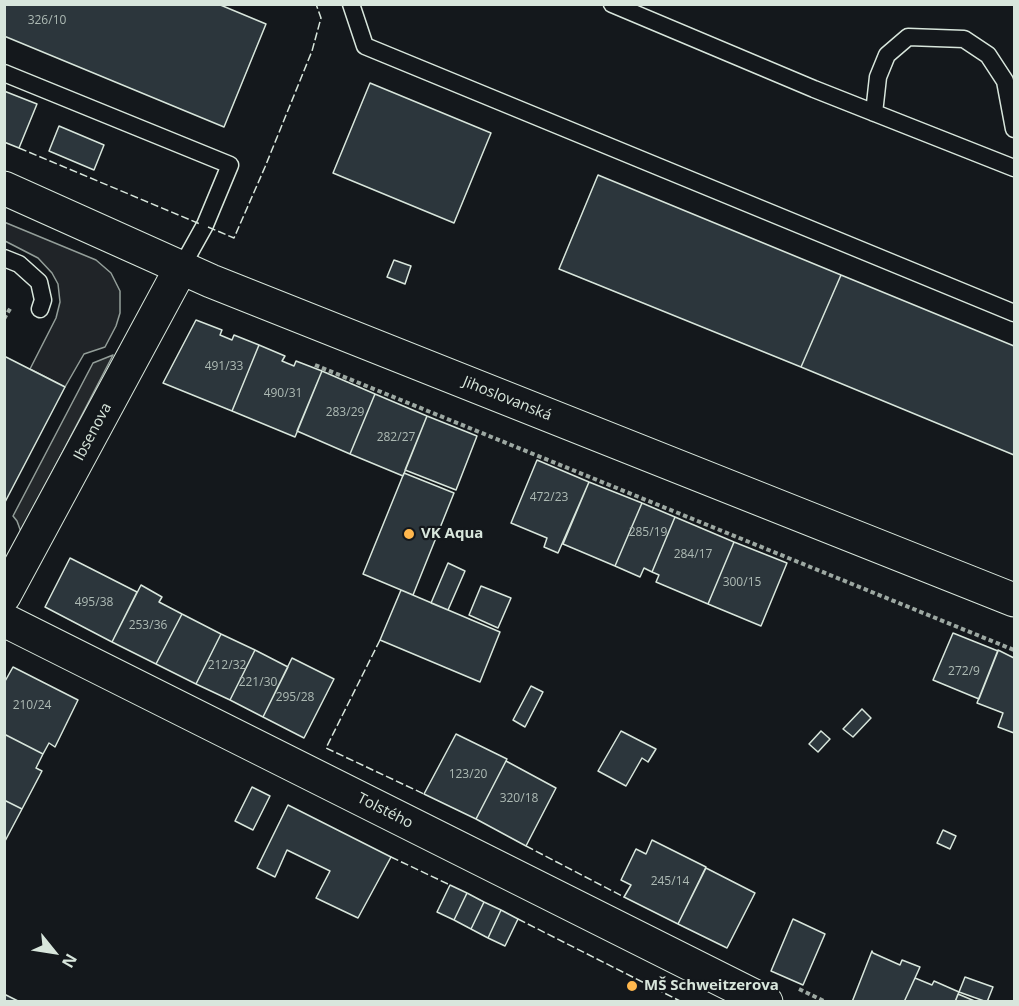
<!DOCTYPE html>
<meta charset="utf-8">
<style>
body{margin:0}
#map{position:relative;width:1019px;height:1006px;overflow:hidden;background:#14181c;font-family:"Open Sans",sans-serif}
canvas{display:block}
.frame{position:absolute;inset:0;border:6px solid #d8e6dc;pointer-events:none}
.north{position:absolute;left:24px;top:922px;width:60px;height:60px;-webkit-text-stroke:4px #14181c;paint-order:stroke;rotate:120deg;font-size:16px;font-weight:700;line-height:24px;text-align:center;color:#d8e6dc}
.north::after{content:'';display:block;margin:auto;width:21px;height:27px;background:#d8e6dc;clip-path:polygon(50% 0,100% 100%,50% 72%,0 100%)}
</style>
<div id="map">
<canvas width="1019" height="1006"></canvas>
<div class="frame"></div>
<div class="north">N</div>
</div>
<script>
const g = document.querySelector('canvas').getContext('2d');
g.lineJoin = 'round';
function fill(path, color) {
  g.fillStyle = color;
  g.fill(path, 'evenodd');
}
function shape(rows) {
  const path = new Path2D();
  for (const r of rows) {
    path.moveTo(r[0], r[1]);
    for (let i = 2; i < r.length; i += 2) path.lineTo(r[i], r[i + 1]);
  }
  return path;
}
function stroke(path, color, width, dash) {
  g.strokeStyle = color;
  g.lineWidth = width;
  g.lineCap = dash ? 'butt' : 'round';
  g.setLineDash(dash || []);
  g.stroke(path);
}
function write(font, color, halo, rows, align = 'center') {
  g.font = font + ' "Open Sans",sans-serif';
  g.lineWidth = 4.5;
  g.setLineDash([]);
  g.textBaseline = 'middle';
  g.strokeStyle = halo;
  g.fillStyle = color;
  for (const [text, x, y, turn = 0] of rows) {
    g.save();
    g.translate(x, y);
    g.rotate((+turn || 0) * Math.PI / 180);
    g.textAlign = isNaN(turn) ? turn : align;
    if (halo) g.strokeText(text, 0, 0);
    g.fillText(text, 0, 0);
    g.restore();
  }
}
const green = shape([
 [4,222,96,260,111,273,120,291,120,313,116,326,105,347,84,354,65,387,30,369,56,318,60,302,58,284,52,273,38,258,5,241,4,222]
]);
fill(green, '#202428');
stroke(green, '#939e99', 1.5);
const parking = shape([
 [113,355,21,532,17,521,13,516,93,363,113,355]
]);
fill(parking, '#24282b');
stroke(parking, '#939e99', 1.5);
const building = shape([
 [4,4,218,4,266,24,224,127,4,36,4,4],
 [370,83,491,133,454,223,333,173,370,83],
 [4,91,37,104,19,148,4,142,4,91],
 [59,126,104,145,94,170,49,151,59,126],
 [598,175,841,275,801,367,559,269,598,175],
 [394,260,411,266,405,284,387,277,394,260],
 [841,275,1014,346,1014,455,801,367,841,275],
 [196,320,222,330,220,335,232,340,234,335,259,345,232,411,163,383,196,320],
 [259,345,285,356,282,361,294,366,296,361,322,371,295,437,232,411,259,345],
 [4,356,65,387,4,504,4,356],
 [322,371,375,394,350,454,297,431,322,371],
 [375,394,427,416,403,476,350,454,375,394],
 [427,416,477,436,456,490,405,470,427,416],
 [537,460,589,482,558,553,544,547,547,538,511,523,537,460],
 [404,473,454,493,413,595,363,574,404,473],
 [589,482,642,503,615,566,563,544,589,482],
 [642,503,675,517,652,572,644,568,640,577,615,566,642,503],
 [675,517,734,542,708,604,656,582,659,575,652,572,675,517],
 [734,542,787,563,761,626,708,604,734,542],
 [70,558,137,592,112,642,45,607,70,558],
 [448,563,465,571,448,610,431,603,448,563],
 [141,585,162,597,159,602,182,614,156,664,112,642,141,585],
 [481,586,511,598,498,628,469,615,481,586],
 [401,590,500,632,480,682,380,640,401,590],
 [182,614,221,634,196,684,156,664,182,614],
 [953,633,998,651,979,699,933,680,953,633],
 [221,634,255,650,230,700,196,684,221,634],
 [255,650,288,667,263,717,230,700,255,650],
 [998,650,1014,658,1014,733,998,727,1003,713,977,703,998,650],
 [292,658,334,679,304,738,263,717,292,658],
 [13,667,78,700,55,747,49,743,43,754,4,734,4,683,13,667],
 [531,686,543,692,525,727,513,720,531,686],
 [862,709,871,718,853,737,843,729,862,709],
 [621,731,656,749,648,762,642,758,626,786,598,771,621,731],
 [821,731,830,739,818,752,809,744,821,731],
 [4,734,43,754,36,768,42,771,22,809,4,800,4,734],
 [456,734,507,759,476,819,424,794,456,734],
 [506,761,556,788,526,846,476,819,506,761],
 [252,787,270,796,253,830,235,821,252,787],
 [4,800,22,809,4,843,4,800],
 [288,805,391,857,358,918,316,898,330,871,287,850,275,877,257,868,288,805],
 [943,830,956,836,950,849,937,843,943,830],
 [652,840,706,867,678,924,624,897,631,885,621,880,636,849,646,854,652,840],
 [706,868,755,893,727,948,678,924,706,868],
 [450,885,467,893,454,920,437,912,450,885],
 [467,893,484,902,471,929,454,920,467,893],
 [484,902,501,910,488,938,471,929,484,902],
 [501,910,518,919,505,946,488,938,501,910],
 [793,919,825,934,803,985,771,971,793,919],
 [872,951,873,953,900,965,902,960,920,967,904,1002,852,1002,872,951],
 [965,977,993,987,987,1002,959,992,965,977],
 [915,978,932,985,934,981,959,992,955,1002,904,1002,915,978],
 [4,994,20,1002,4,1002,4,994],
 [958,994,977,1002,955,1002,958,994]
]);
fill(building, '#2c363c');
stroke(building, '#d8e6dc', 1.5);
const service = shape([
 [351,4,365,46,1014,313],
 [612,4,814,89,1014,168],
 [4,73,230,165,205,225,181,268],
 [874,113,878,77,887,55,908,37,964,39,988,55,1005,81,1014,129],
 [4,258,19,264,39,282,43,300,40,309]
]);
const minor = shape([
 [4,188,211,281,1014,600],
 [4,596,181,268],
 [4,620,766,1002]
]);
stroke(service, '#d8e6dc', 19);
stroke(minor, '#d8e6dc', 35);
stroke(shape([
 [4,319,11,307],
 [315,365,1014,650],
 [799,989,826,1002]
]), '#9da8a2', 4, [4.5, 3]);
stroke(service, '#14181c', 16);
stroke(minor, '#14181c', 33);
stroke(shape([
 [19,148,200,224],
 [208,227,234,238,265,167,312,51,321,18,316,4],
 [380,640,326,748,424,794],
 [526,846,624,897],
 [391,857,450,885],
 [518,919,682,1002]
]), '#d8e6dc', 1.5, [8, 3]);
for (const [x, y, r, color] of [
 [409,534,6,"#ffb74d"],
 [632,986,6,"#ffb74d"]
]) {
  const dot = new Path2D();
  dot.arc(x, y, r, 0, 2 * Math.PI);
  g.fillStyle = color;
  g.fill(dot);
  stroke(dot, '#14181c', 2);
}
write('12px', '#adbab4', null, [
 ["326/10",47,21],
 ["491/33",224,367],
 ["490/31",283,394],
 ["283/29",345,413],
 ["282/27",396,438],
 ["472/23",549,498],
 ["285/19",648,533],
 ["284/17",693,555],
 ["300/15",742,583],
 ["495/38",94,603],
 ["253/36",148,626],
 ["212/32",227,666],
 ["272/9",964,672],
 ["221/30",258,683],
 ["295/28",295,698],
 ["210/24",32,706],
 ["123/20",468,775],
 ["320/18",519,799],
 ["245/14",670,882]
]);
write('15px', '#d8e6dc', '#14181c', [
 ["Jihoslovanská",507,399,22],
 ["Ibsenova",93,432,-62],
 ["Tolstého",385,811,27]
]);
write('bold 15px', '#d8e6dc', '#14181c', [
 ["VK Aqua",421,534],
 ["MŠ Schweitzerova",644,986]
], 'left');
</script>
